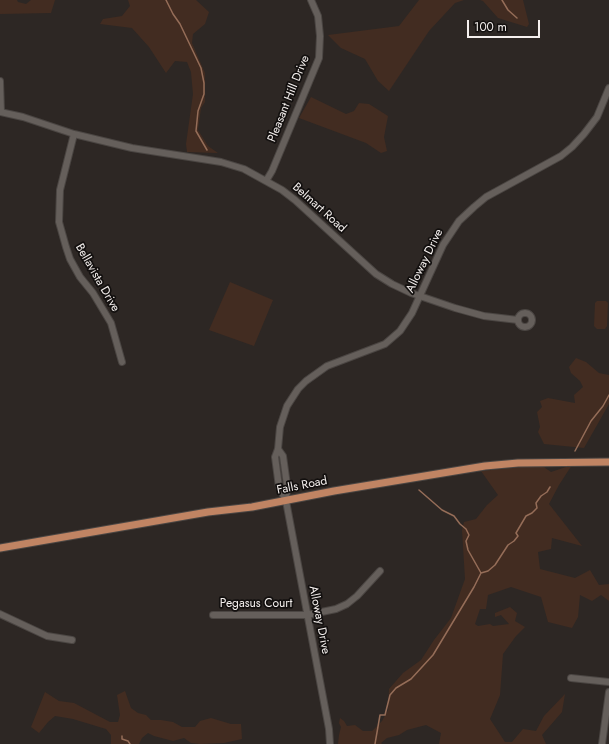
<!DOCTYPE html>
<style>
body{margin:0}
#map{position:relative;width:609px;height:744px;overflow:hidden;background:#2d2724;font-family:Jost,sans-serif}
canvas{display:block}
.scale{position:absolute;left:467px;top:20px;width:73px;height:18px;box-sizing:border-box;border:2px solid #f5f0ee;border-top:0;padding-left:5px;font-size:12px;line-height:14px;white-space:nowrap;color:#f5f0ee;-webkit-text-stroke:3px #13100f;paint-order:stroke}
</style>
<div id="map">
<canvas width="609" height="744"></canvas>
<div class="scale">100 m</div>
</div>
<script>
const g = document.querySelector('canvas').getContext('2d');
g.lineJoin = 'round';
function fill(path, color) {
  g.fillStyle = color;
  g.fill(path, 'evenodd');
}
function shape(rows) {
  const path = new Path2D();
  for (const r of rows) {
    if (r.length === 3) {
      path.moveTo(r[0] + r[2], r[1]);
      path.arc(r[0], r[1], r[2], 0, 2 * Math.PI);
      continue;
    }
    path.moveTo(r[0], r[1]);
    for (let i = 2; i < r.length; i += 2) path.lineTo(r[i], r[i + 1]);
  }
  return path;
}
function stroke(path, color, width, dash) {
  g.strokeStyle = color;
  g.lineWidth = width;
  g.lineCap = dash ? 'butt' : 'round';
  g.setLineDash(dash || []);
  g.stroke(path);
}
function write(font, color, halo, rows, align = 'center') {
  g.font = font + ' Jost,sans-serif';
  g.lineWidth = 3.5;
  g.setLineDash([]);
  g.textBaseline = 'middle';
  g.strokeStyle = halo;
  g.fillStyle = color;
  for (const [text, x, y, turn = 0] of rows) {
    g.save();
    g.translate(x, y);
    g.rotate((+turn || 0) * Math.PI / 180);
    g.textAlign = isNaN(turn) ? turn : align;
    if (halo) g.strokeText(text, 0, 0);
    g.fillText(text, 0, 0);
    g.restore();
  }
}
fill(shape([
 [0,0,17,0,18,2,26,4,31,0,55,0,51,13,0,14],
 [128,0,196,0,209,12,205,24,193,34,192,43,205,73,205,102,201,108,198,130,208,146,218,153,187,152,186,144,193,94,191,72,187,62,175,61,166,73,149,47,132,28,100,24,103,19,122,16,130,6],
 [419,0,464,0,455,3,429,31,389,91,378,81,365,59,341,48,328,35,399,26],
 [480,0,523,0,529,24,527,27,498,18,483,1],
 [311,97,346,114,354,111,359,103,369,104,388,116,384,137,387,151,381,153,366,143,299,118],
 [230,282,273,300,254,346,209,330],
 [597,301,606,301,608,303,607,326,605,329,597,329,594,326,595,303],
 [576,358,586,362,599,373,609,375,609,404,584,448,544,444,538,432,540,427,537,412,542,407,540,401,548,398,575,403,574,395,583,387,580,381,571,373,569,367],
 [541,465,551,472,572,465,559,485,549,504,582,546,552,538,551,549,538,552,540,569,575,578,590,570,599,585,609,584,609,601,601,595,592,601,580,595,578,617,572,628,548,622,541,597,511,587,488,595,486,609,480,609,475,624,478,626,490,624,493,626,509,624,501,615,495,617,495,613,510,607,517,613,515,621,525,627,516,636,503,654,500,695,490,719,505,742,512,742,523,729,536,731,544,716,565,694,562,712,542,735,546,744,439,744,441,733,426,725,407,730,399,735,387,738,381,743,382,744,338,744,339,735,341,727,339,723,340,718,344,721,347,726,355,725,363,731,372,731,382,721,388,710,389,689,403,673,421,660,434,640,451,618,465,579,462,530,464,522,476,519,487,505,498,495,481,471],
 [125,691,131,708,138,713,146,715,151,720,161,720,173,722,182,727,195,727,200,721,211,718,231,724,241,724,242,739,224,743,200,744,191,743,184,738,173,741,154,736,148,733,142,738,139,744,111,744,111,735,106,729,73,719,55,716,48,722,39,733,31,727,45,692,59,701,74,703,110,722,118,722,120,715,117,695]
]), '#422c21');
stroke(shape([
 [166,0,173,14,180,24,201,68,204,83,204,94,198,111,196,131,207,150],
 [502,0,508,10,517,18],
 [575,451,591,421,603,406,609,395],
 [481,573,488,571,495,565,508,545,514,541,518,536,516,533,526,516,532,513,537,508,536,503,541,496,547,492,550,487],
 [122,736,122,739,128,741,130,744],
 [375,744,380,715,385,715,390,695,396,688,411,679,433,655,474,587,481,573,468,550,466,541,469,535,466,529,460,524,454,516,442,510,419,490]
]), '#956d58', 1.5);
const minor = shape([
 [0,81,1,112],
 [0,112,23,117,74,134,132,148,221,162,244,169,282,190,295,200,376,274,392,284,411,293,455,308,484,316,518,320],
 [74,134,60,190,59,222,66,247,70,259,80,277,93,293,111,323,122,362],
 [266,181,272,171,319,58,320,36,318,16,311,0],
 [525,320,7],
 [278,449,283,456,287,485,286,501,329,729,330,744],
 [286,501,279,487,275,457,278,449,280,427,287,406,298,389,306,381,327,366,385,344,400,331,412,313,443,245,459,221,474,207,486,197,561,156,572,147,584,134,597,117,609,88],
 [0,614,47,636,72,640],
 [213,615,307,615,336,609,347,604,357,596,380,571],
 [571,678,609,682],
 [602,744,609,692]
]);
const major = shape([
 [0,548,208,512,252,507,334,491,485,466,518,463,609,462]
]);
stroke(minor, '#4b4643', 8);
stroke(major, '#4b4643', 9);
stroke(minor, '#655f5b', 6);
stroke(major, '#c08463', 7);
write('12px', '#f5f0ee', '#13100f', [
 ["Pleasant Hill Drive",289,99,-68],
 ["Belmart Road",319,208,42],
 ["Alloway Drive",425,261,-64],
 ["Bellavista Drive",97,278,60],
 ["Falls Road",302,486,-11],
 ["Pegasus Court",256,604],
 ["Alloway Drive",319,620,79]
]);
</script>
